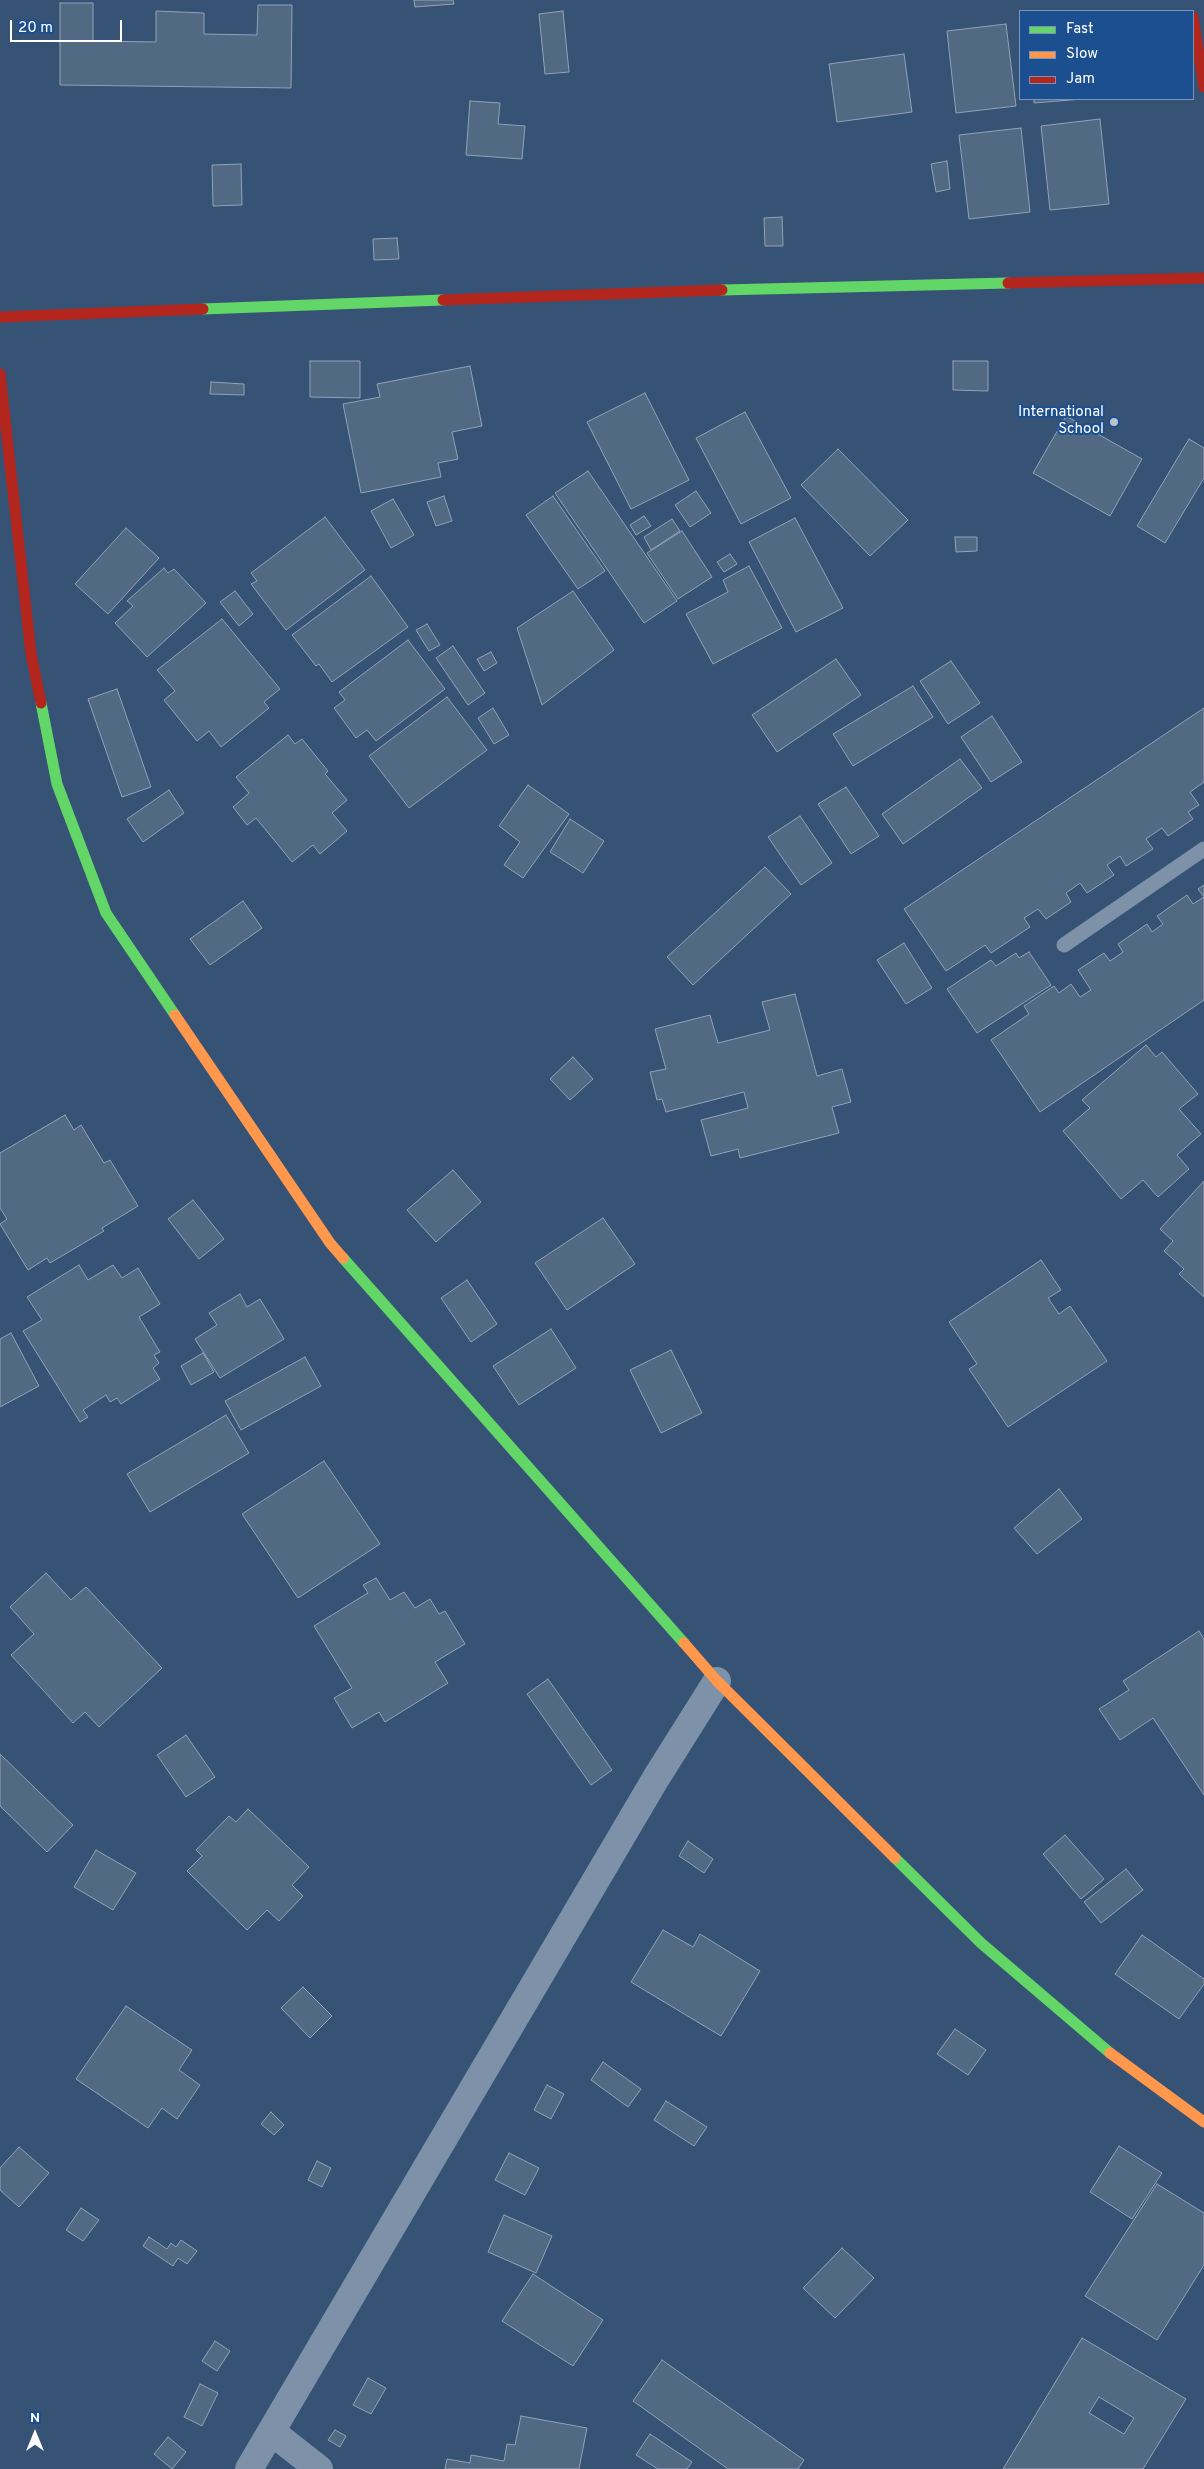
<!DOCTYPE html>
<style>
body{margin:0}
#map{position:relative;width:1204px;height:2469px;overflow:hidden;background:#365274;font-family:Overpass,sans-serif}
canvas{display:block}
.legend{position:absolute;left:1019px;top:10px;width:175px;height:90px;box-sizing:border-box;background:#1b4f8f;border:1px solid #7695bc;margin:0;padding:6px 9px;list-style:none;font-size:15px;color:#fff}
.legend li{display:flex;align-items:center;gap:10px;height:25px}
.legend b{width:25px;border:1px solid #7695bc}
.north{position:absolute;left:10px;top:2409px;width:50px;height:50px;-webkit-text-stroke:4px #1b4f8f;paint-order:stroke;rotate:0deg;font-size:14px;font-weight:700;line-height:20px;text-align:center;color:#fff}
.north::after{content:'';display:block;margin:auto;width:18px;height:22px;background:#fff;clip-path:polygon(50% 0,100% 100%,50% 72%,0 100%)}
.scale{position:absolute;left:10px;top:20px;width:112px;height:22px;box-sizing:border-box;border:2px solid #fff;border-top:0;padding-left:6px;font-size:15px;line-height:18px;white-space:nowrap;color:#fff;-webkit-text-stroke:4px #1b4f8f;paint-order:stroke}
</style>
<div id="map">
<canvas width="1204" height="2469"></canvas>
<ul class="legend">
<li><b style="height:6px;background:#63d668"></b>Fast</li>
<li><b style="height:6px;background:#ff974d"></b>Slow</li>
<li><b style="height:6px;background:#b3261e"></b>Jam</li>
</ul>
<div class="north">N</div>
<div class="scale">20 m</div>
</div>
<script>
const g = document.querySelector('canvas').getContext('2d');
g.lineJoin = 'round';
function fill(path, color) {
  g.fillStyle = color;
  g.fill(path, 'evenodd');
}
function shape(rows) {
  const path = new Path2D();
  for (const r of rows) {
    path.moveTo(r[0], r[1]);
    for (let i = 2; i < r.length; i += 2) path.lineTo(r[i], r[i + 1]);
  }
  return path;
}
function stroke(path, color, width, dash) {
  g.strokeStyle = color;
  g.lineWidth = width;
  g.lineCap = dash ? 'butt' : 'round';
  g.setLineDash(dash || []);
  g.stroke(path);
}
function write(font, color, halo, rows, align = 'center') {
  g.font = font + ' Overpass,sans-serif';
  g.lineWidth = 4;
  g.setLineDash([]);
  g.textBaseline = 'middle';
  g.strokeStyle = halo;
  g.fillStyle = color;
  for (const [text, x, y, turn = 0] of rows) {
    g.save();
    g.translate(x, y);
    g.rotate((+turn || 0) * Math.PI / 180);
    g.textAlign = isNaN(turn) ? turn : align;
    if (halo) g.strokeText(text, 0, 0);
    g.fillText(text, 0, 0);
    g.restore();
  }
}
const building = shape([
 [414,0,453,0,454,4,415,7,414,0],
 [60,3,93,3,93,41,156,42,156,11,204,13,204,34,257,35,258,5,292,5,291,88,60,85,60,3],
 [563,11,569,72,545,74,539,14,563,11],
 [1006,24,1016,106,956,113,947,31,1006,24],
 [904,54,912,112,837,122,829,64,904,54],
 [1034,99,1083,99,1034,103,1034,99],
 [470,101,500,103,498,124,525,126,522,159,466,155,470,101],
 [1100,119,1109,204,1050,210,1041,126,1100,119],
 [1021,128,1030,212,969,219,959,135,1021,128],
 [947,161,950,189,936,192,931,164,947,161],
 [241,164,242,205,213,206,212,165,241,164],
 [782,217,783,246,765,246,764,218,782,217],
 [397,238,399,259,374,260,373,239,397,238],
 [310,361,360,361,360,398,310,397,310,361],
 [953,361,988,361,988,391,953,390,953,361],
 [470,366,482,426,452,432,458,459,438,463,441,477,361,493,343,404,380,397,377,384,470,366],
 [211,382,244,384,244,395,210,394,211,382],
 [645,393,689,480,631,509,587,422,645,393],
 [745,412,791,498,741,524,696,438,745,412],
 [1066,416,1142,459,1110,516,1033,473,1066,416],
 [1189,439,1204,448,1204,478,1165,543,1137,526,1189,439],
 [838,449,908,520,870,556,801,485,838,449],
 [588,471,677,601,644,623,555,493,588,471],
 [696,491,711,513,690,527,675,505,696,491],
 [444,496,452,521,436,526,427,502,444,496],
 [553,496,605,571,578,589,526,515,553,496],
 [393,499,414,535,391,548,371,511,393,499],
 [644,516,651,526,636,535,630,525,644,516],
 [325,517,365,570,286,630,251,584,257,581,251,573,325,517],
 [795,518,843,608,796,632,749,542,795,518],
 [672,519,680,531,651,550,644,537,672,519],
 [126,528,159,558,108,614,75,584,126,528],
 [682,531,712,577,678,599,647,553,682,531],
 [955,537,977,537,977,551,956,552,955,537],
 [730,554,737,564,724,572,717,562,730,554],
 [749,566,782,628,713,664,686,614,728,592,723,580,749,566],
 [164,568,168,573,174,569,206,603,147,657,115,623,133,606,127,601,164,568],
 [371,576,408,627,332,682,319,664,316,666,292,635,371,576],
 [235,591,253,614,239,626,220,602,235,591],
 [573,591,614,650,542,705,517,628,573,591],
 [222,619,280,689,264,702,269,708,221,747,209,731,197,741,164,700,175,691,157,670,222,619],
 [427,624,440,645,429,651,416,630,427,624],
 [408,640,445,689,376,741,367,730,356,738,334,708,345,700,339,692,408,640],
 [453,646,485,693,468,705,436,658,453,646],
 [491,652,497,663,484,671,477,659,491,652],
 [836,659,861,695,777,752,752,715,836,659],
 [951,661,980,703,948,724,920,681,951,661],
 [913,686,933,717,853,766,833,734,913,686],
 [117,689,151,787,122,797,88,699,117,689],
 [447,697,487,750,409,808,369,756,447,697],
 [493,708,509,735,494,744,478,718,493,708],
 [1204,708,1204,782,1190,792,1199,805,1188,812,1193,819,1168,836,1162,828,1146,839,1153,849,1126,866,1120,856,1107,865,1114,875,1087,893,1080,883,1066,893,1071,902,1046,919,1038,909,1024,918,1030,927,991,953,985,945,946,971,904,909,1204,708],
 [992,716,1022,762,991,782,961,737,992,716],
 [288,735,295,744,302,739,328,771,325,774,347,800,332,813,347,831,320,854,313,845,292,862,256,818,247,825,233,807,249,793,236,777,288,735],
 [960,759,982,788,903,844,882,814,960,759],
 [528,785,569,814,523,878,504,865,520,842,499,826,528,785],
 [846,787,879,836,851,854,818,804,846,787],
 [169,790,184,813,143,842,127,819,169,790],
 [800,816,832,863,801,885,768,837,800,816],
 [570,819,604,841,583,873,550,852,570,819],
 [765,867,791,894,693,985,667,957,765,867],
 [1204,885,1204,1000,1040,1112,991,1040,1029,1014,1024,1006,1054,986,1059,993,1071,984,1080,997,1091,990,1078,970,1104,953,1110,961,1123,952,1118,944,1147,924,1152,932,1163,924,1157,916,1187,895,1193,904,1204,897,1198,889,1204,885],
 [243,901,262,928,210,965,190,939,243,901],
 [904,943,932,988,906,1004,877,960,904,943],
 [1029,952,1051,985,977,1033,947,989,991,960,996,966,1016,953,1019,958,1029,952],
 [795,994,817,1076,842,1069,851,1102,832,1107,839,1133,740,1158,738,1149,711,1156,701,1120,748,1108,744,1092,666,1112,662,1099,657,1100,650,1072,666,1069,655,1029,710,1015,718,1043,770,1030,762,1002,795,994],
 [1146,1045,1156,1057,1162,1052,1198,1094,1179,1109,1201,1134,1177,1155,1189,1169,1158,1197,1143,1180,1121,1199,1063,1131,1090,1108,1082,1100,1146,1045],
 [573,1057,593,1079,570,1100,550,1079,573,1057],
 [65,1115,74,1130,81,1125,104,1163,110,1160,138,1206,102,1228,104,1231,50,1263,47,1258,28,1270,0,1224,7,1219,0,1208,0,1153,65,1115],
 [453,1170,481,1202,436,1242,407,1210,453,1170],
 [1204,1181,1204,1297,1179,1274,1184,1269,1164,1251,1173,1241,1160,1229,1204,1181],
 [193,1200,224,1239,199,1259,168,1219,193,1200],
 [603,1218,635,1264,567,1310,535,1263,603,1218],
 [1041,1260,1061,1290,1048,1298,1059,1314,1070,1306,1107,1361,1008,1427,969,1369,977,1364,949,1322,1041,1260],
 [79,1265,88,1280,113,1265,122,1278,138,1268,160,1304,139,1317,160,1352,154,1355,159,1363,153,1368,160,1379,121,1404,117,1398,110,1402,106,1395,83,1410,88,1417,80,1422,23,1331,42,1320,27,1297,79,1265],
 [467,1280,497,1324,471,1342,441,1298,467,1280],
 [240,1294,247,1307,260,1299,284,1339,220,1378,195,1339,217,1325,209,1313,240,1294],
 [551,1329,576,1368,519,1405,493,1366,551,1329],
 [11,1333,39,1386,0,1407,0,1339,11,1333],
 [671,1350,702,1413,661,1433,630,1370,671,1350],
 [203,1353,214,1372,191,1385,181,1366,203,1353],
 [305,1357,321,1386,241,1430,225,1401,305,1357],
 [226,1415,249,1453,150,1512,127,1474,226,1415],
 [324,1461,380,1544,298,1598,242,1514,324,1461],
 [1059,1489,1082,1519,1037,1554,1014,1528,1059,1489],
 [46,1573,71,1600,86,1587,162,1668,99,1727,85,1712,73,1723,11,1655,34,1634,10,1607,46,1573],
 [376,1578,390,1600,404,1592,415,1608,430,1599,439,1614,445,1611,465,1644,435,1662,448,1683,385,1722,379,1712,352,1728,334,1698,352,1688,314,1626,368,1593,363,1585,376,1578],
 [1199,1631,1204,1639,1204,1795,1153,1718,1120,1740,1099,1709,1129,1690,1123,1681,1199,1631],
 [548,1679,612,1770,591,1785,527,1694,548,1679],
 [186,1735,215,1777,186,1797,157,1755,186,1735],
 [0,1754,73,1825,47,1852,0,1806,0,1754],
 [248,1809,309,1867,292,1885,303,1896,279,1921,267,1910,247,1930,187,1871,202,1856,196,1850,229,1816,236,1822,248,1809],
 [1065,1835,1104,1879,1081,1899,1043,1854,1065,1835],
 [688,1841,713,1859,704,1873,679,1856,688,1841],
 [96,1850,136,1873,113,1910,74,1887,96,1850],
 [1126,1869,1143,1890,1101,1923,1084,1902,1126,1869],
 [663,1930,693,1947,700,1934,760,1971,721,2036,631,1982,663,1930],
 [1142,1935,1204,1979,1204,1984,1179,2019,1115,1974,1142,1935],
 [303,1987,332,2016,310,2038,281,2008,303,1987],
 [126,2006,192,2050,179,2070,200,2085,177,2119,162,2108,148,2128,76,2079,126,2006],
 [955,2029,986,2050,968,2075,937,2054,955,2029],
 [603,2062,641,2089,628,2107,591,2080,603,2062],
 [547,2085,564,2094,551,2119,534,2110,547,2085],
 [666,2101,707,2127,694,2146,654,2120,666,2101],
 [271,2112,284,2125,274,2135,261,2124,271,2112],
 [1119,2146,1162,2173,1132,2219,1090,2192,1119,2146],
 [19,2147,49,2173,19,2207,0,2190,0,2168,19,2147],
 [509,2153,539,2168,525,2195,495,2180,509,2153],
 [317,2161,331,2168,322,2187,308,2180,317,2161],
 [1157,2184,1204,2213,1204,2265,1157,2340,1085,2296,1157,2184],
 [81,2208,99,2220,83,2241,66,2230,81,2208],
 [504,2215,552,2236,536,2273,488,2252,504,2215],
 [149,2237,167,2249,171,2243,176,2247,181,2240,197,2251,187,2264,178,2258,173,2266,143,2246,149,2237],
 [842,2248,874,2278,835,2318,803,2288,842,2248],
 [533,2274,603,2320,573,2366,502,2321,533,2274],
 [1082,2338,1186,2399,1143,2469,1003,2469,1082,2338],
 [1099,2397,1134,2418,1124,2434,1089,2413,1099,2397],
 [215,2341,230,2351,217,2371,202,2361,215,2341],
 [662,2360,804,2460,798,2469,728,2469,633,2401,662,2360],
 [368,2378,386,2388,371,2414,353,2405,368,2378],
 [200,2384,218,2393,202,2426,184,2417,200,2384],
 [521,2416,587,2428,579,2469,445,2469,447,2459,470,2463,471,2455,504,2461,507,2444,515,2445,521,2416],
 [335,2430,346,2436,340,2447,328,2440,335,2430],
 [650,2434,692,2462,687,2469,658,2469,636,2455,650,2434],
 [168,2437,186,2452,172,2469,154,2454,168,2437]
]);
fill(building, '#526984');
stroke(building, '#92a2b6', 1);
stroke(shape([
 [1064,945,1204,849]
]), '#7d92a8', 15);
stroke(shape([
 [272,2432,319,2469],
 [249,2469,656,1778,717,1681]
]), '#7d92a8', 28);
stroke(shape([
 [722,290,1008,283],
 [203,309,443,300],
 [41,703,57,784,106,913,175,1015],
 [343,1258,684,1643],
 [895,1858,981,1943,1110,2053]
]), '#63d668', 11);
stroke(shape([
 [175,1015,330,1243,343,1258],
 [684,1643,717,1681,895,1858],
 [1110,2053,1204,2122]
]), '#ff974d', 11);
stroke(shape([
 [1193,17,1204,87],
 [1008,283,1204,278],
 [443,300,722,290],
 [0,317,203,309],
 [0,374,31,654,41,703]
]), '#b3261e', 11);
for (const [x, y, r, color] of [
 [1114,422,5,"#b9c2ce"]
]) {
  const dot = new Path2D();
  dot.arc(x, y, r, 0, 2 * Math.PI);
  g.fillStyle = color;
  g.fill(dot);
  stroke(dot, '#1b4f8f', 2);
}
write('15px', '#fff', '#1b4f8f', [
 ["International",1104,413],
 ["School",1104,430]
], 'right');
</script>
